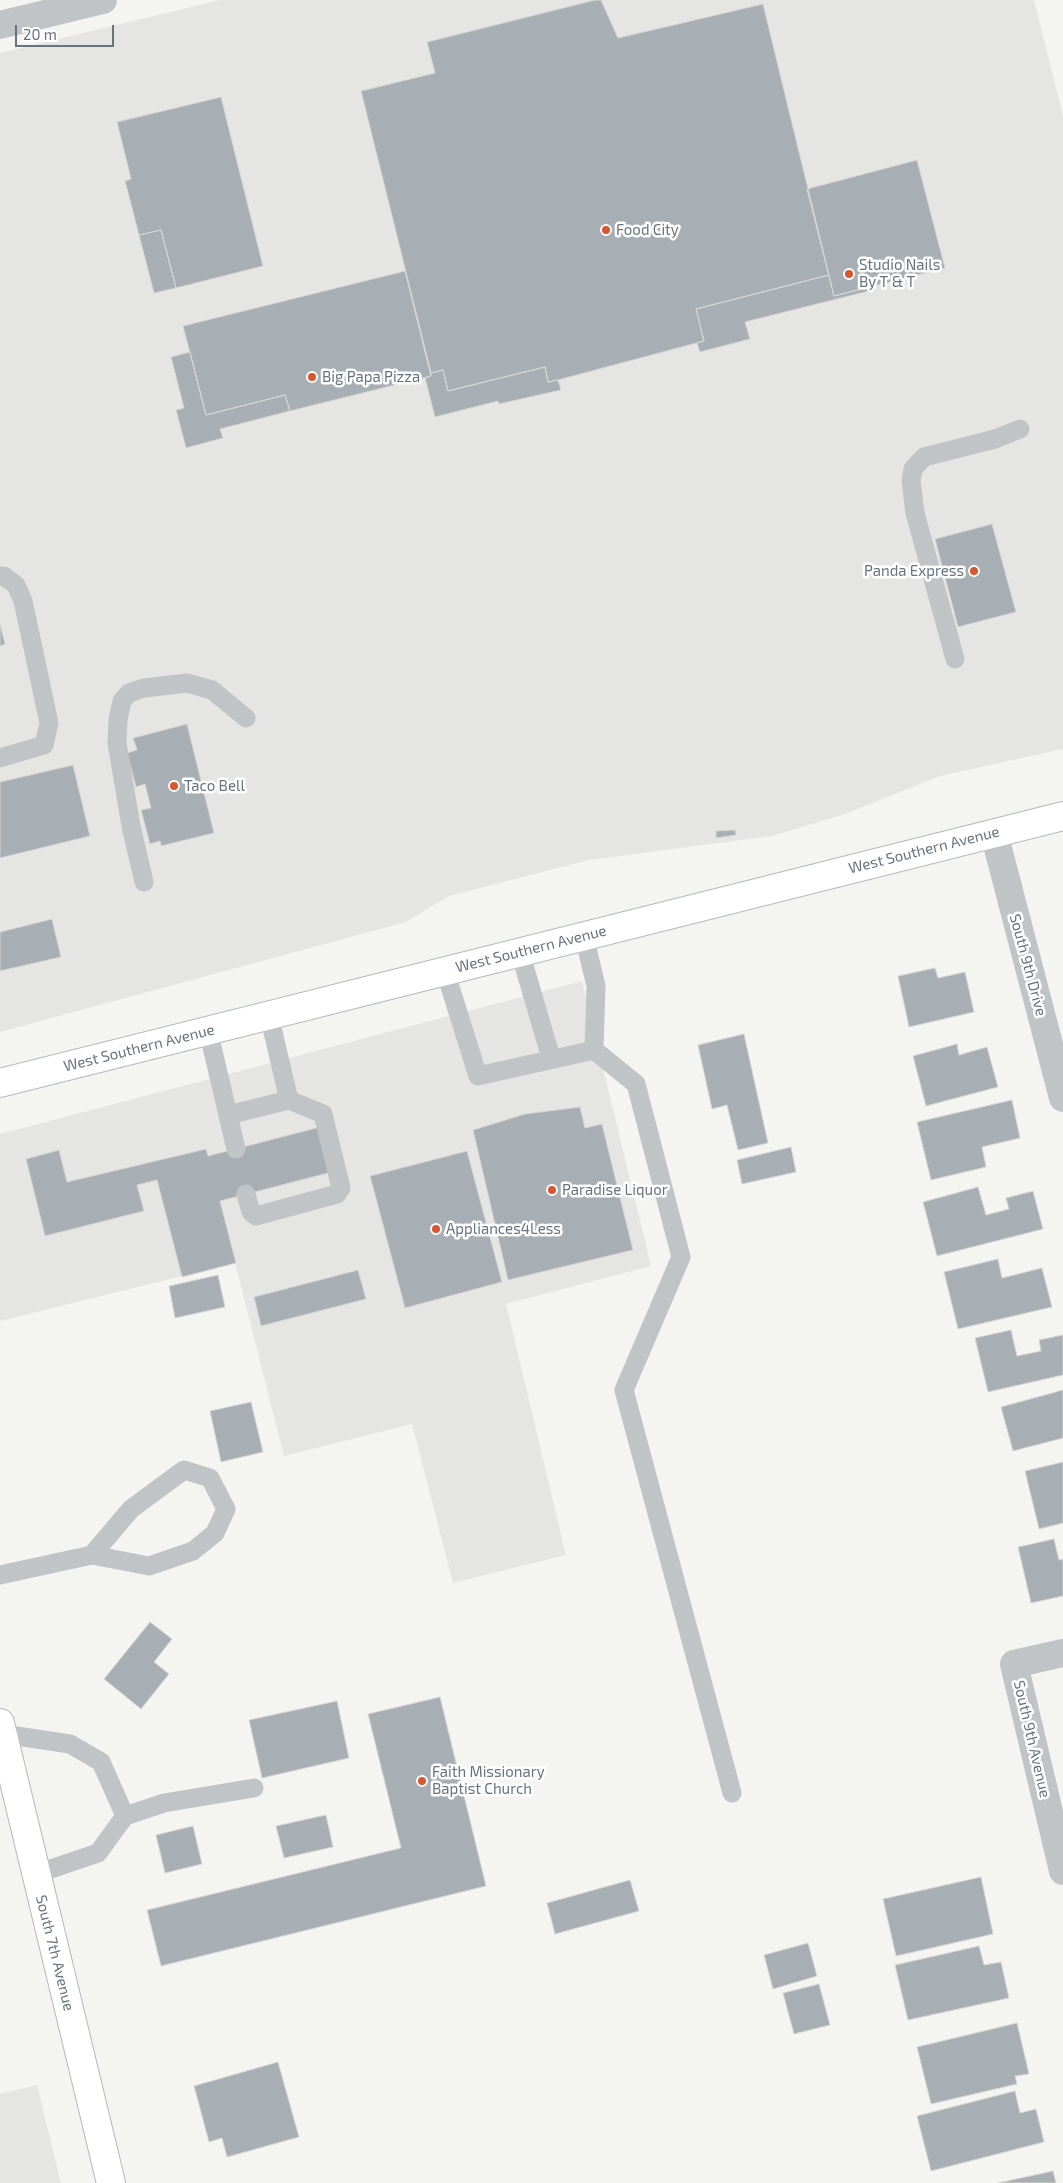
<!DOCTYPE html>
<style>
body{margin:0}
#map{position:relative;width:1063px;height:2183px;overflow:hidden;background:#f4f5f1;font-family:"Exo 2",sans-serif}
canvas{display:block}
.scale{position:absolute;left:15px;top:25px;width:99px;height:22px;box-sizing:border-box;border:2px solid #667480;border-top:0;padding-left:6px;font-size:15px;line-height:18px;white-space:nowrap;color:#667480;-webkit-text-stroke:4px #fff;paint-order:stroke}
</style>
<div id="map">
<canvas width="1063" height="2183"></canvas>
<div class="scale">20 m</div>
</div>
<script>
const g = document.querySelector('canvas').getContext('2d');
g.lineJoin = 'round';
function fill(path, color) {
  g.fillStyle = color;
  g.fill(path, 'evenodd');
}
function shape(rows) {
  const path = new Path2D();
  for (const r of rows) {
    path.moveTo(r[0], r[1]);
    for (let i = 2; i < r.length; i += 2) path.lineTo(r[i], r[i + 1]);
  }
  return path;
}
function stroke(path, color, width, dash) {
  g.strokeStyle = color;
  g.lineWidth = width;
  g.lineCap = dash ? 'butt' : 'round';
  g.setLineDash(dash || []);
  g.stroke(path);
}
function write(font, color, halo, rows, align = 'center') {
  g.font = font + ' "Exo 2",sans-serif';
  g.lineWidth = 5;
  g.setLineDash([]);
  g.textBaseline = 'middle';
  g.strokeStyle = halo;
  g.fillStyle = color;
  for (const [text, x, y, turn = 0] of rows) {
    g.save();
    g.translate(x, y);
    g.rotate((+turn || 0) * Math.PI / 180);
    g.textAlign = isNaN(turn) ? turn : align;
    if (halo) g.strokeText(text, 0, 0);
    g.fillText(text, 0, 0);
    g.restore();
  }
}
fill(shape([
 [220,0,1034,0,1063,116,1063,749,940,776,845,814,772,836,589,860,449,896,406,922,0,1032,0,53],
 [582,981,651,1266,506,1304,566,1555,453,1583,412,1424,284,1456,235,1263,0,1321,0,1134],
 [37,2085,61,2183,0,2183,0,2094]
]), '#e5e6e4');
const building = shape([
 [595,0,601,0,618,38,763,4,829,275,696,309,704,341,558,380,548,382,545,367,448,391,443,370,431,373,361,91,435,73,427,42,595,0],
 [221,97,263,266,176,288,161,230,139,235,125,181,131,179,117,122,221,97],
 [917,160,945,268,834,296,807,189,917,160],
 [161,230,176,288,154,293,139,235,161,230],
 [405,271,431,376,290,411,285,395,206,415,183,326,405,271],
 [829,275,834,296,868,287,869,291,745,322,750,339,700,352,697,343,704,341,696,309,829,275],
 [190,352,206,415,285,395,290,411,220,429,223,438,186,448,176,410,184,408,171,357,190,352],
 [545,367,548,382,558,380,561,390,499,404,498,401,435,417,425,378,431,376,431,373,443,370,448,391,545,367],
 [992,524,1016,612,958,627,935,539,992,524],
 [0,624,5,644,0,646,0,624],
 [187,724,214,833,161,846,160,841,150,844,141,810,151,808,145,784,136,787,127,753,137,750,133,738,187,724],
 [73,765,90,836,0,858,0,782,73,765],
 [735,830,736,835,716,838,716,831,735,830],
 [52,919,61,957,0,971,0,932,52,919],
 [935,968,938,978,965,972,974,1012,909,1027,898,976,935,968],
 [744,1034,768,1143,738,1150,727,1105,712,1109,698,1045,744,1034],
 [957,1044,959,1055,987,1047,998,1087,926,1106,913,1056,957,1044],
 [1012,1100,1020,1138,982,1147,986,1167,931,1180,917,1122,1012,1100],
 [580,1107,585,1128,602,1124,633,1250,508,1280,473,1130,525,1114,580,1107],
 [320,1127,332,1172,220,1201,236,1263,182,1277,157,1180,137,1185,144,1211,45,1236,26,1159,59,1150,67,1182,206,1149,208,1156,320,1127],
 [791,1147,796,1172,742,1184,737,1160,791,1147],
 [467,1151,502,1282,405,1308,370,1176,467,1151],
 [978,1187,986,1215,1009,1209,1006,1198,1033,1191,1043,1229,937,1256,923,1202,978,1187],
 [998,1259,1002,1278,1042,1268,1052,1307,958,1329,944,1272,998,1259],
 [358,1270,366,1299,261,1326,254,1297,358,1270],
 [218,1275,225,1307,175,1318,169,1286,218,1275],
 [1011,1330,1017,1356,1041,1351,1039,1340,1063,1335,1063,1375,988,1392,975,1338,1011,1330],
 [1063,1390,1063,1438,1013,1451,1001,1407,1063,1390],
 [251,1402,263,1452,221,1462,210,1411,251,1402],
 [1063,1462,1063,1523,1039,1529,1025,1471,1063,1462],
 [1054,1539,1059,1560,1063,1559,1063,1596,1031,1603,1018,1547,1054,1539],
 [150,1622,172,1639,154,1662,169,1674,141,1709,104,1679,150,1622],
 [440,1697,486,1886,161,1966,147,1910,401,1848,368,1714,440,1697],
 [337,1701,349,1758,262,1778,249,1720,337,1701],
 [326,1815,333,1847,284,1858,276,1826,326,1815],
 [193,1826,202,1864,165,1873,156,1835,193,1826],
 [981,1877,993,1934,896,1956,883,1899,981,1877],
 [630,1880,639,1911,555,1934,547,1903,630,1880],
 [808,1943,817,1976,773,1989,764,1955,808,1943],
 [979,1946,984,1965,1001,1962,1009,1998,908,2020,895,1965,979,1946],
 [819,1984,830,2025,794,2034,783,1993,819,1984],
 [1017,2023,1029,2074,1015,2076,1017,2084,931,2104,917,2047,1017,2023],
 [278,2062,299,2137,227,2157,222,2138,209,2142,194,2086,278,2062],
 [1015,2091,1020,2113,1036,2109,1044,2142,931,2171,917,2116,1015,2091],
 [1053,2171,1056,2183,998,2183,1053,2171]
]);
fill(building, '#a8afb4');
stroke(building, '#d6d6d4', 1);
const secondary = shape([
 [0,1083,1063,816],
 [0,1723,111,2183]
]);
stroke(secondary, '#b3b7bb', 30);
stroke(shape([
 [0,576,4,576,16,585,23,601,49,723,44,745,0,758],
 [955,659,915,513,911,481,913,469,924,457,995,439,1020,429],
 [144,882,131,826,117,743,118,720,122,701,129,693,144,688,187,683,212,690,246,718],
 [584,936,596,986,594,1050,636,1084,681,1257,624,1390,732,1793],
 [520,952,551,1058],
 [445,971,478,1076,594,1050],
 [208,1030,236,1149],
 [228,1115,289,1100],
 [246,1194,251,1212,256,1216,337,1194,341,1188,323,1114,289,1100,269,1015],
 [0,1575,92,1555,149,1566,193,1551,215,1533,226,1509,210,1478,184,1470,131,1509,92,1555],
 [3,1734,70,1744,101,1762,125,1816],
 [36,1874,98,1853,125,1816,164,1803,254,1788]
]), '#c0c4c7', 19);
stroke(shape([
 [0,25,103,0],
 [994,833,1063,1098],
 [1063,1653,1014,1664,1063,1871]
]), '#c0c4c7', 28);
stroke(secondary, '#fff', 28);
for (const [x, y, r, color] of [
 [606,230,5,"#d65730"],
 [849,274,5,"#d65730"],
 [312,377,5,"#d65730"],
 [974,571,5,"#d65730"],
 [174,786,5,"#d65730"],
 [552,1190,5,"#d65730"],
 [436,1229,5,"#d65730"],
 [422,1781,5,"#d65730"]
]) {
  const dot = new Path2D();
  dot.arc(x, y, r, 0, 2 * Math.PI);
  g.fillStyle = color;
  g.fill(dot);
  stroke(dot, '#fff', 2);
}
write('15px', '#667480', '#fff', [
 ["Food City",616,230],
 ["Studio Nails",859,265],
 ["By T & T",859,282],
 ["Big Papa Pizza",322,377],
 ["Panda Express",964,571,"right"],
 ["Taco Bell",184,786],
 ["Paradise Liquor",562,1190],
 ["Appliances4Less",446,1229],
 ["Faith Missionary",432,1772],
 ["Baptist Church",432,1789]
], 'left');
write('15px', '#667480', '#fff', [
 ["West Southern Avenue",924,850,-14],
 ["West Southern Avenue",531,949,-14],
 ["South 9th Drive",1028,965,75],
 ["West Southern Avenue",139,1048,-14],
 ["South 9th Avenue",1032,1739,77],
 ["South 7th Avenue",55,1953,76]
]);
</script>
